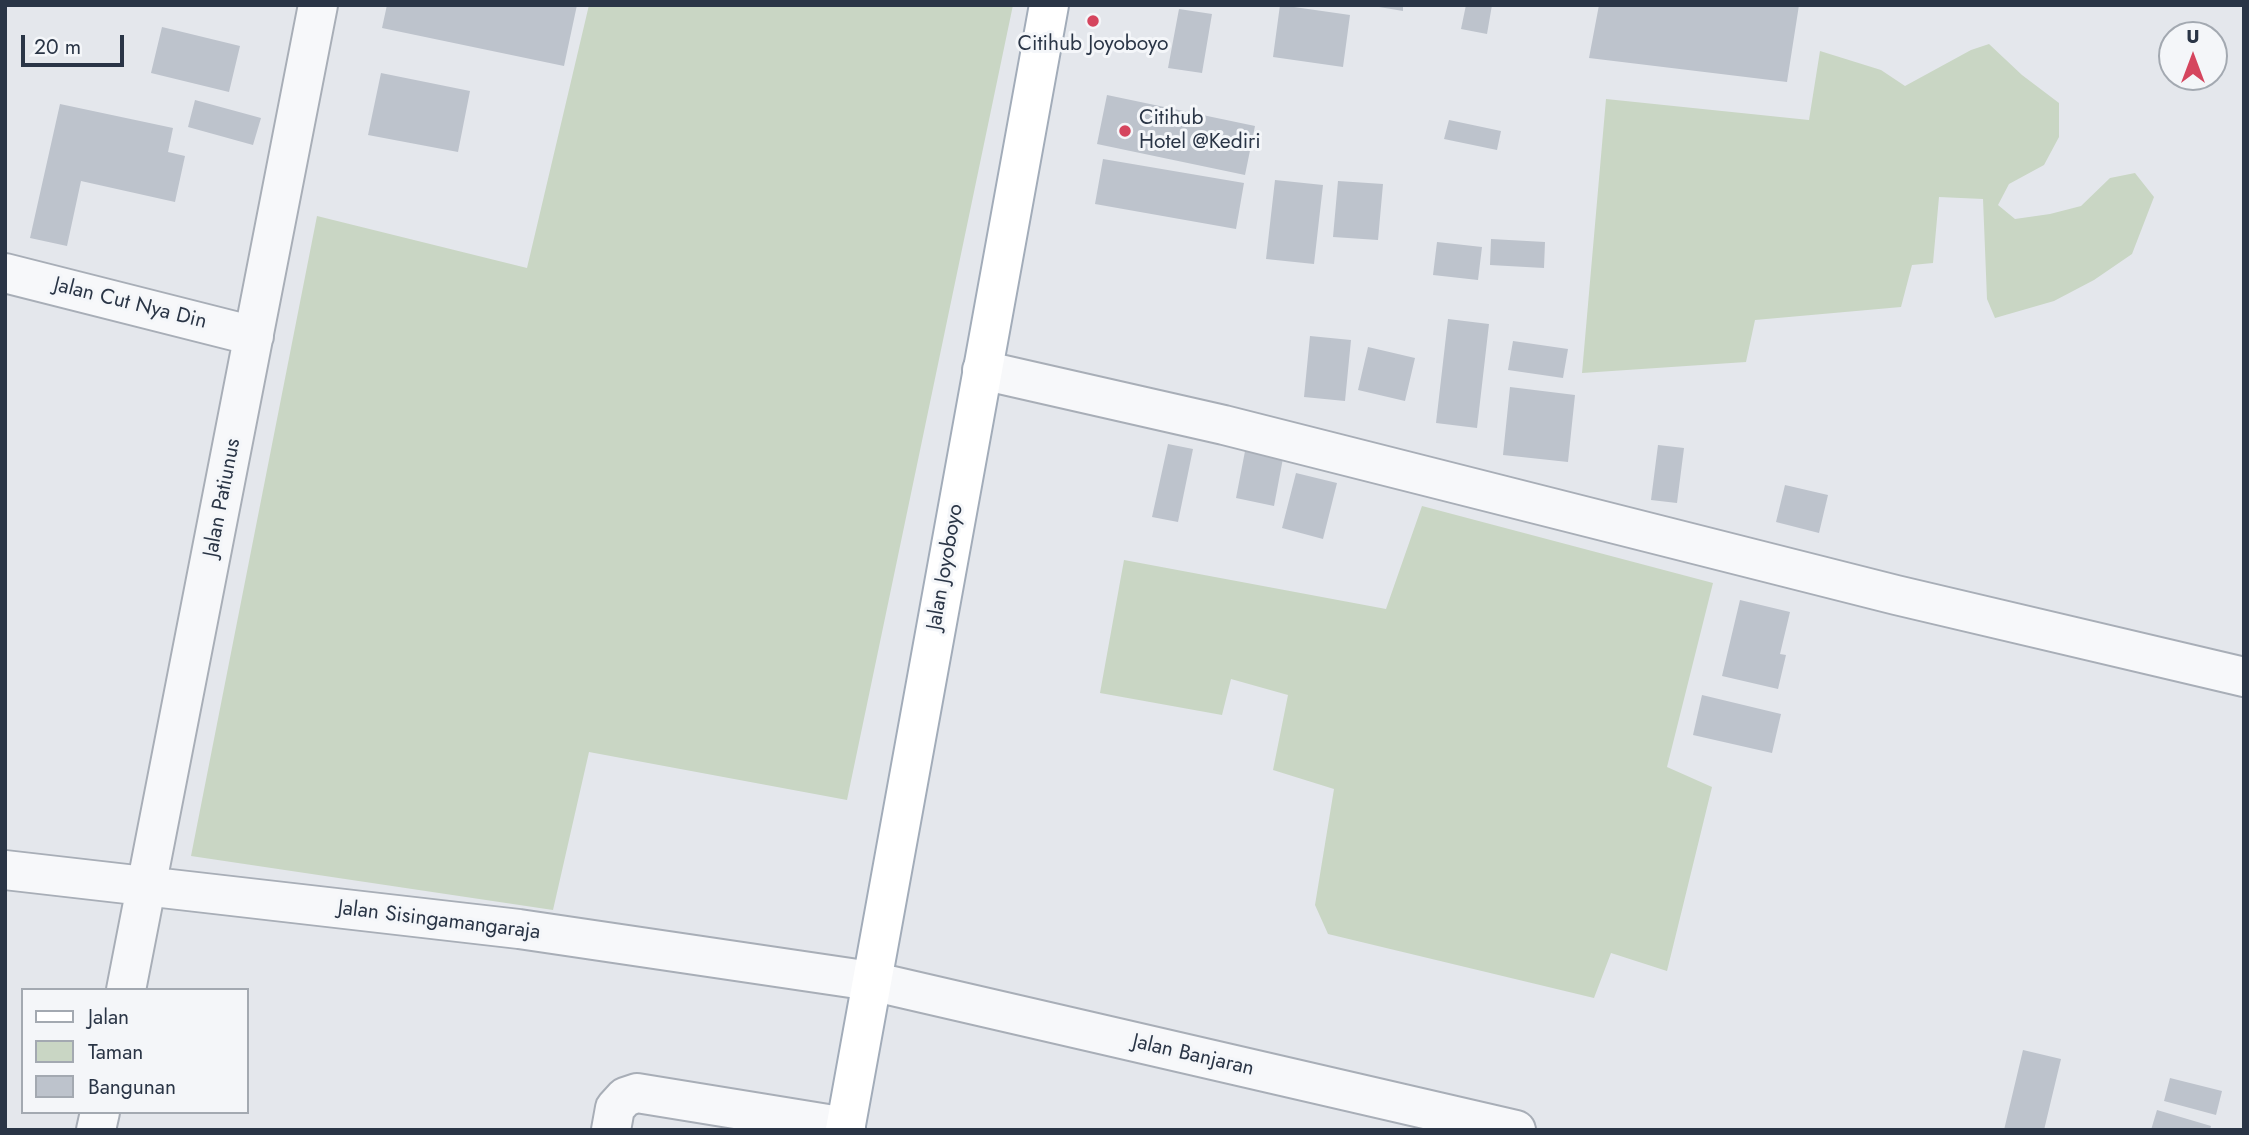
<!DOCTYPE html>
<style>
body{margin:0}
#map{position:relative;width:2249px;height:1135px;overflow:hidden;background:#e4e7ec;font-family:Jost,sans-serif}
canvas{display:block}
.frame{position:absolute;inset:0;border:7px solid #2a3546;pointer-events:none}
.legend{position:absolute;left:21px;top:988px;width:228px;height:126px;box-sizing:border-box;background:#f4f6f9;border:2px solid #a3a9b1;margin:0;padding:9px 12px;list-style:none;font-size:21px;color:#2a3546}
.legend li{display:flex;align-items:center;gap:14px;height:35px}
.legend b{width:35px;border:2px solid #a3a9b1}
.north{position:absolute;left:2158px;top:21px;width:70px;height:70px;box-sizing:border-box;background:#f4f6f9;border:2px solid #a3a9b1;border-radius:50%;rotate:0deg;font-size:19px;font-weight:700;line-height:28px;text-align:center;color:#2a3546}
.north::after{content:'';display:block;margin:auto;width:24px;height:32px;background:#d5455e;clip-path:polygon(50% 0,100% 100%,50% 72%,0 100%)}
.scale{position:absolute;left:21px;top:35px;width:103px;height:32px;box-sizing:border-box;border:4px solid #2a3546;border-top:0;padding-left:9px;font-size:21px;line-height:24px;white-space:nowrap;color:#2a3546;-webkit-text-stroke:5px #f4f6f9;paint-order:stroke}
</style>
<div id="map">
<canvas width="2249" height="1135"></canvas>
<div class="frame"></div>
<ul class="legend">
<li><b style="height:9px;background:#fff"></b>Jalan</li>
<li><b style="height:19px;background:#c9d6c4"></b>Taman</li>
<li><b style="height:19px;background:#bdc3cc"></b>Bangunan</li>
</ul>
<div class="north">U</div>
<div class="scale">20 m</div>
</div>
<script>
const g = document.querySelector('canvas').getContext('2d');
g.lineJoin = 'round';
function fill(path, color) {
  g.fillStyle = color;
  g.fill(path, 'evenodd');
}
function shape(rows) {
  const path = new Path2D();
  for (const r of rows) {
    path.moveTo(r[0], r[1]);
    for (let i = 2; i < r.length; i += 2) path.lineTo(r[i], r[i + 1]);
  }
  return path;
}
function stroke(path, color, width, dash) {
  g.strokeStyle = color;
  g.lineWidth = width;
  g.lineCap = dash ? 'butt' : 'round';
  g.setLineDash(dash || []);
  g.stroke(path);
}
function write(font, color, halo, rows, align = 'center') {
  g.font = font + ' Jost,sans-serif';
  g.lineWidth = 6;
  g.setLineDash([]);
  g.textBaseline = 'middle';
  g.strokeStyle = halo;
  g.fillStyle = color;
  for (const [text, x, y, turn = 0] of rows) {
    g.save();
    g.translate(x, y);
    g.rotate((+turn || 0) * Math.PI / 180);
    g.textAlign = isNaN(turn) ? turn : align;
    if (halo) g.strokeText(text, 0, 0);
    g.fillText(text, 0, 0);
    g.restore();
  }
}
fill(shape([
 [589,5,1013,5,847,800,589,752,553,910,191,856,317,216,527,268],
 [1989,44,2022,75,2059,103,2059,137,2044,165,2009,184,1998,205,2015,219,2050,214,2081,206,2110,178,2135,173,2154,197,2132,254,2094,280,2054,301,1995,318,1987,299,1983,199,1939,197,1933,263,1912,265,1901,307,1755,320,1746,362,1582,373,1606,99,1809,120,1820,51,1881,70,1905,86,1971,50],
 [1422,506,1713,583,1667,767,1712,787,1667,971,1611,953,1594,998,1328,934,1315,905,1334,789,1273,770,1288,695,1231,679,1222,715,1100,693,1124,560,1386,609]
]), '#c9d6c4');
fill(shape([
 [387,5,577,5,564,66,382,28],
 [1280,5,1350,15,1343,67,1273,57],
 [1367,5,1403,5,1403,11],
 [1466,5,1492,5,1487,34,1461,29],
 [1599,5,1799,5,1787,82,1589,58],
 [1179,9,1212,14,1202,73,1168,68],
 [162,27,240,46,229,92,151,73],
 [381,73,470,91,458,152,368,135],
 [1107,95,1255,126,1245,175,1097,144],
 [195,100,261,118,253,145,188,127],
 [60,104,173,128,168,152,185,156,175,202,81,181,67,246,30,238],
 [1449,120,1501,131,1497,150,1444,139],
 [1103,159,1244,183,1236,229,1095,204],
 [1275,180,1323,185,1314,264,1266,259],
 [1338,181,1383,184,1378,240,1333,237],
 [1491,239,1545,242,1544,268,1490,265],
 [1437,242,1482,247,1478,280,1433,275],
 [1448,319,1489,324,1477,428,1436,423],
 [1310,336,1351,340,1345,401,1304,397],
 [1513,341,1568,349,1563,378,1508,370],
 [1368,347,1415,358,1405,401,1358,390],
 [1510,387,1575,395,1568,462,1503,455],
 [1168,444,1193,449,1178,522,1152,517],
 [1658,445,1684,448,1677,503,1651,500],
 [1246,446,1284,453,1274,506,1236,498],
 [1296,473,1337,483,1323,539,1282,528],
 [1785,485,1828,495,1819,533,1776,522],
 [1740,600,1790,612,1780,654,1786,655,1778,689,1722,676],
 [1702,695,1781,714,1772,753,1693,735],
 [2023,1050,2061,1059,2044,1130,2004,1130],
 [2170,1078,2222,1091,2216,1115,2164,1101],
 [2157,1110,2211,1126,2210,1130,2151,1130]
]), '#bdc3cc');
const minor = shape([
 [5,273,254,336],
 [982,370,1224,425,1896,595,2244,677],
 [5,870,519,929,871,981,1516,1130],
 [126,990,318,5],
 [96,1130,100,1112],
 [611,1130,615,1108,625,1097,637,1093,846,1127]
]);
const major = shape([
 [845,1130,1049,5]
]);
stroke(minor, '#a8aeb7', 42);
stroke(major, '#a2acb9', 42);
stroke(minor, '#f7f8fa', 38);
stroke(major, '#fff', 38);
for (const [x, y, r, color] of [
 [1093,21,7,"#d5455e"],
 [1125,131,7,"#d5455e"]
]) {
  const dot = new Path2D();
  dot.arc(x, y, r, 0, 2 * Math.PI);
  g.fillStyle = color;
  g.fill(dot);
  stroke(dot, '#f4f6f9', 2.5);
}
write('21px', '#2a3546', '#f4f6f9', [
 ["Citihub Joyoboyo",1093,45],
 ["Citihub",1139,119,"left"],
 ["Hotel @Kediri",1139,143,"left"]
]);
write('21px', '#2a3546', '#f4f6f9', [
 ["Jalan Cut Nya Din",130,304,14],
 ["Jalan Patiunus",223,498,-79],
 ["Jalan Joyoboyo",946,567,-80],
 ["Jalan Sisingamangaraja",439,921,7],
 ["Jalan Banjaran",1193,1056,13]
]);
</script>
